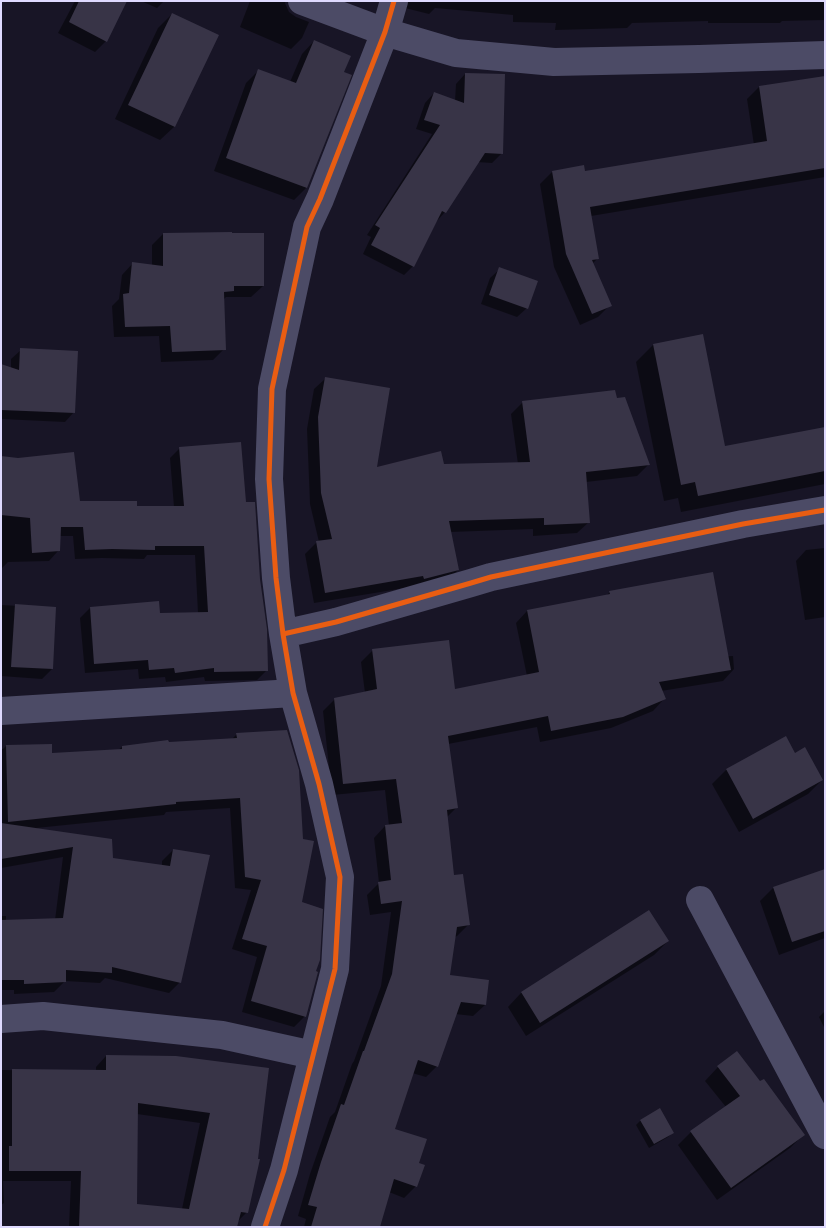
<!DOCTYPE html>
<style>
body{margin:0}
#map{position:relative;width:826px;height:1228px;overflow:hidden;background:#181526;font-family:"Work Sans",sans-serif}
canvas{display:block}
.frame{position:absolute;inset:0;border:2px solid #dfdaff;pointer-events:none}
</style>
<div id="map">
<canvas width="826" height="1228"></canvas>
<div class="frame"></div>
</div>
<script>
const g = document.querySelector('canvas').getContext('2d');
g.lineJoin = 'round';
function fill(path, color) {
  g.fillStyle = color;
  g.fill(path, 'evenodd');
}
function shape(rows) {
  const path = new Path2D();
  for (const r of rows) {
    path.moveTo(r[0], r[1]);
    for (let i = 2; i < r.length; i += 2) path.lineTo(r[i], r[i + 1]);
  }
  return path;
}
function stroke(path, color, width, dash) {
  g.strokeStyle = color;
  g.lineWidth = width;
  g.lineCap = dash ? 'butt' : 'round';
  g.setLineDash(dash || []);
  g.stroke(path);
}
fill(shape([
 [75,1,126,1,106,41,95,52,58,33],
 [141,1,164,1,157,8],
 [250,1,286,1,285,3,289,12,296,17,309,22,302,38,291,49,240,27],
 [406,1,825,1,825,20,782,21,780,23,708,23,708,21,632,23,627,28,555,30,556,23,513,22,513,15,435,8,429,14,405,8],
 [172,14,174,127,160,140,115,119,158,28],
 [314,41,342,73,306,188,294,200,214,171,246,83,259,70,290,82,302,54],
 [465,74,502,153,492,163,477,162,445,212,436,222,413,266,404,275,363,254,371,237,367,235,432,134,416,129,425,103,434,93,455,101,456,84],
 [825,77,825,177,591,216,598,258,592,264,610,305,598,317,580,325,554,267,540,184,552,172,584,173,754,145,747,99,759,87],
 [163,234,263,286,251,297,226,297,223,300,224,349,213,360,161,362,159,336,114,337,112,306,119,299,122,275,133,263,152,266,152,245],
 [500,269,527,308,517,317,481,304,490,278],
 [702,335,724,448,825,428,825,484,681,512,678,498,664,501,636,362,653,345],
 [21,350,74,412,65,422,1,419,1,366,11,368,11,359],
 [326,378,375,469,518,464,511,414,522,403,616,399,648,465,637,476,586,482,589,522,577,533,533,536,533,529,450,532,458,570,447,581,314,603,305,554,316,543,319,542,310,504,307,429,314,389],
 [180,448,244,504,267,670,257,680,205,681,204,677,166,682,165,677,139,679,138,669,85,673,80,618,90,608,159,614,198,613,195,555,147,555,144,559,102,558,75,559,73,536,59,536,58,551,49,561,8,562,1,569,1,458,79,502,136,508,174,507,170,458],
 [825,548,825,617,805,620,796,561,806,550],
 [610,592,681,658,733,656,734,669,723,681,661,691,664,699,653,711,611,728,540,742,537,727,448,744,456,808,446,818,453,877,468,925,457,936,455,937,449,976,485,1005,473,1016,455,1014,437,1066,426,1077,412,1073,393,1130,418,1164,416,1186,404,1198,389,1192,378,1227,304,1227,306,1219,298,1216,310,1174,330,1117,335,1112,352,1064,354,1061,381,986,391,912,370,915,367,895,379,883,374,838,385,826,389,826,385,790,332,795,323,711,335,699,365,693,361,662,373,650,454,690,527,676,516,623,527,611,606,596],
 [1,605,55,608,52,669,42,679,1,676],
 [237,734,300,903,305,1016,294,1027,242,1012,257,957,232,949,251,890,235,888,230,808,166,812,164,815,36,828,112,859,162,866,162,861,173,850,180,982,169,993,105,978,100,983,65,981,54,992,14,994,14,990,1,990,1,916,6,916,6,921,55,920,63,857,1,868,1,749,3,749,6,746,51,754,118,750,122,747,232,739],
 [786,738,795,754,822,780,808,794,739,832,712,784,726,770],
 [825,870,825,938,779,955,760,901,773,888],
 [668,941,654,955,526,1036,508,1007,521,993],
 [825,1011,825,1029,819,1017],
 [737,1053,803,1135,790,1148,717,1200,678,1145,691,1132,726,1107,705,1081,718,1067],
 [106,1056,268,1069,246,1213,237,1222,236,1227,69,1227,71,1181,3,1181,4,1203,1,1205,1,1070,96,1071,96,1067],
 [137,1114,200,1123,182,1209,136,1205],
 [659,1110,673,1132,668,1137,649,1148,636,1125,640,1121]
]), '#0007');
fill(shape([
 [79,1,127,1,107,42,69,22],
 [172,13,219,35,175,127,128,105],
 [314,40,351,56,344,72,352,75,307,188,226,158,258,69,296,83],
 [465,73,505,74,503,154,485,153,446,213,442,211,414,267,371,245,380,228,375,225,440,125,424,120,434,92,464,103],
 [825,76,825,168,590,207,599,259,592,260,612,306,592,314,566,254,552,171,584,165,585,171,767,141,759,86],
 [232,232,232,233,264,233,264,286,234,286,234,291,224,292,226,350,172,352,170,326,125,327,123,294,129,293,132,262,163,266,163,233],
 [499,267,538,281,528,309,489,295],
 [703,334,725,446,825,427,825,471,698,496,695,482,681,485,653,344],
 [20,348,78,351,75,413,1,410,1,364,19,370],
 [325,377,390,388,377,467,441,451,444,464,530,462,522,401,615,390,617,398,625,397,650,465,586,472,590,523,544,525,544,518,449,521,459,570,424,579,423,576,325,593,316,541,332,539,321,493,318,417],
 [241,442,246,502,255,502,260,579,267,629,268,671,214,672,214,668,175,673,174,668,149,670,148,660,94,664,90,607,159,601,160,613,208,612,204,546,155,546,155,550,112,549,85,550,83,527,61,527,60,551,32,553,30,518,1,515,1,456,18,458,74,452,80,501,137,501,137,506,184,506,179,447],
 [713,572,731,670,659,682,666,699,623,717,551,731,548,716,448,736,458,808,447,810,454,875,463,874,470,925,457,927,450,975,489,980,486,1005,461,1002,438,1067,418,1060,395,1129,427,1139,419,1163,425,1165,417,1187,394,1179,380,1227,311,1227,317,1207,308,1205,321,1162,341,1104,344,1105,363,1051,364,1051,392,974,402,901,381,904,378,882,391,880,385,825,402,823,396,779,343,784,334,698,377,689,372,649,449,640,455,689,539,672,527,610,610,594,609,591],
 [15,604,56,607,53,669,11,667],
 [287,730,299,770,303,839,314,841,302,902,323,909,320,960,316,971,318,972,306,1017,251,1001,267,946,242,939,261,880,245,877,240,798,176,802,176,804,8,822,6,745,52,744,52,753,122,749,122,746,168,740,169,742,237,738,236,733],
 [786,736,795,753,805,747,823,780,753,819,726,769],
 [1,823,112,839,113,858,170,866,173,849,210,855,181,983,112,967,112,973,66,970,66,982,24,984,24,980,1,980,1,920,63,918,73,847,1,859],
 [825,869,825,931,792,942,773,887],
 [649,910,669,941,540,1023,521,992],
 [737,1051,760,1081,764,1079,805,1135,731,1188,690,1131,740,1096,717,1066],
 [106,1055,176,1056,269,1068,258,1159,260,1159,248,1213,241,1212,237,1227,79,1227,81,1171,9,1171,9,1146,12,1146,12,1069,106,1070],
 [138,1103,210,1113,189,1209,137,1204],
 [660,1108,674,1133,654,1144,640,1120]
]), '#383447');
stroke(shape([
 [302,1,385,32,456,53,554,62,699,59,825,55],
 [283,634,336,622,471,583,491,577,743,524,825,510],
 [1,711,293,693],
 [700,900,825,1135],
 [1,1019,43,1016,222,1035,313,1055],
 [265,1227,284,1170,335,969,340,877,319,784,293,693,283,634,276,578,269,479,272,389,307,227,320,199,385,32,394,1]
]), '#4c4b66', 28);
stroke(shape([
 [283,634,336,622,471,583,491,577,743,524,825,510],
 [265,1227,284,1170,335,969,340,877,319,784,293,693,283,634,276,578,269,479,272,389,307,227,320,199,385,32,394,1]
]), '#e95d12', 5);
</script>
